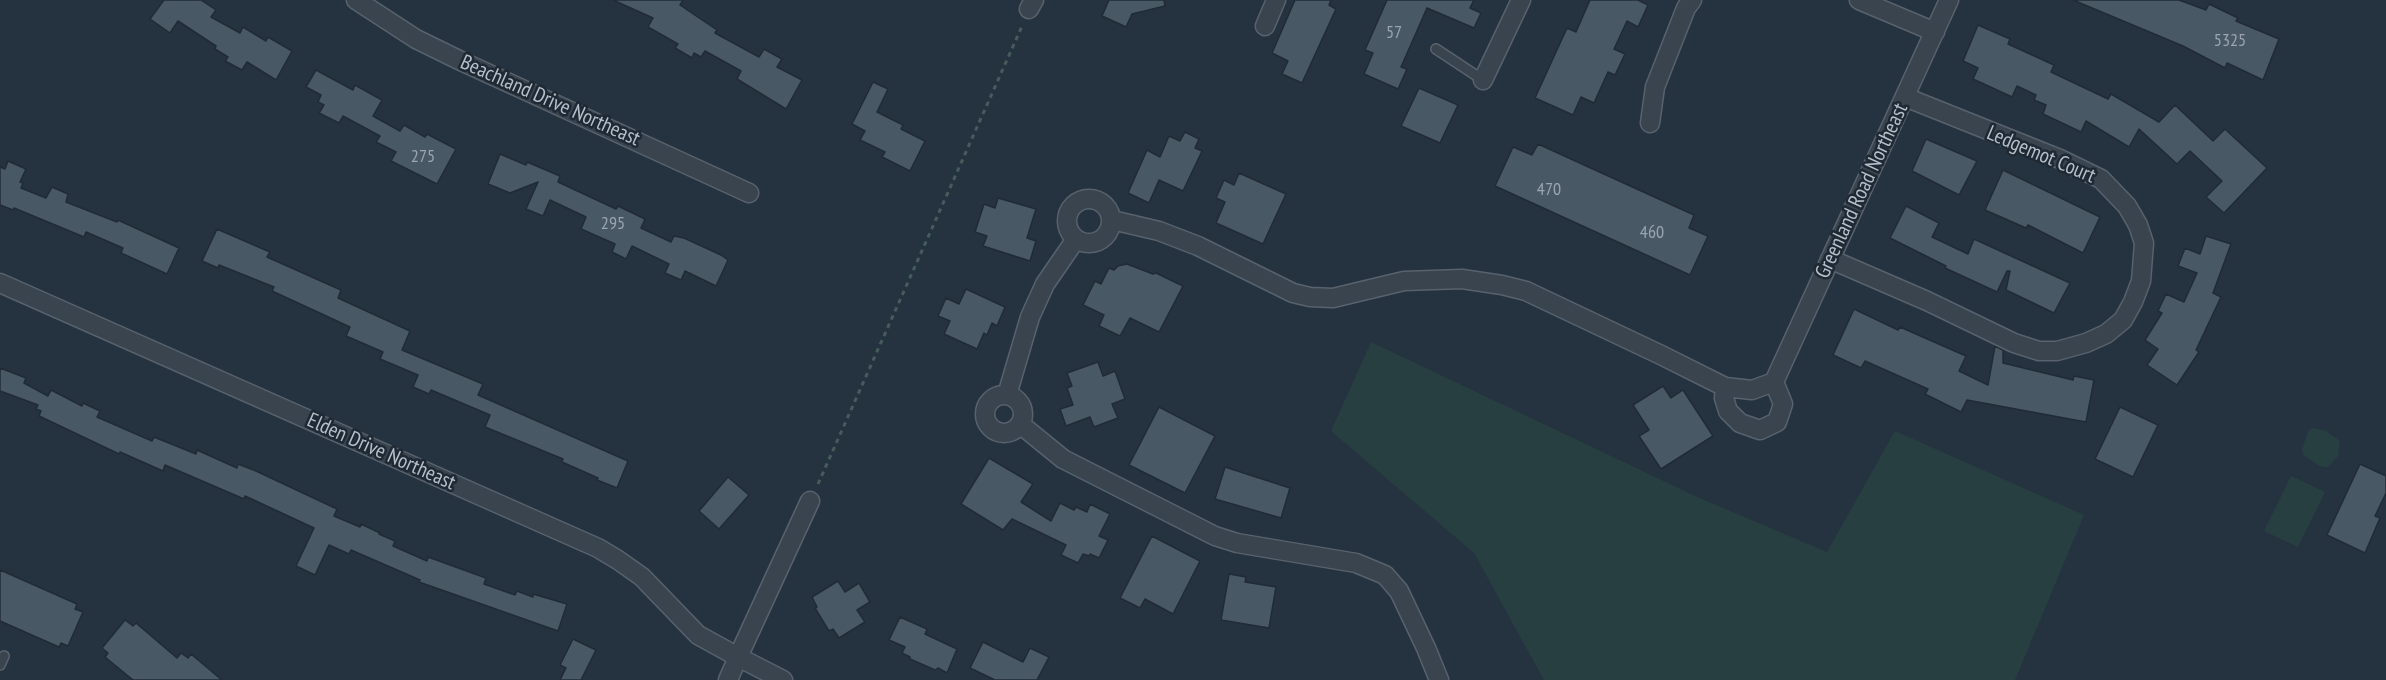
<!DOCTYPE html>
<style>
body{margin:0}
canvas{display:block;background:#25323f}
</style>
<canvas width="2386" height="680"></canvas>
<script>
const g = document.querySelector('canvas').getContext('2d');
g.lineJoin = 'round';
function fill(path, color) {
  g.fillStyle = color;
  g.fill(path, 'evenodd');
}
function shape(rows) {
  const path = new Path2D();
  for (const r of rows) {
    if (r.length === 3) {
      path.moveTo(r[0] + r[2], r[1]);
      path.arc(r[0], r[1], r[2], 0, 2 * Math.PI);
      continue;
    }
    path.moveTo(r[0], r[1]);
    for (let i = 2; i < r.length; i += 2) path.lineTo(r[i], r[i + 1]);
  }
  return path;
}
function stroke(path, color, width, dash) {
  g.strokeStyle = color;
  g.lineWidth = width;
  g.lineCap = dash ? 'butt' : 'round';
  g.setLineDash(dash || []);
  g.stroke(path);
}
function write(font, color, halo, rows, align = 'center') {
  g.font = font + ' "PT Sans Narrow",sans-serif';
  g.lineWidth = 5;
  g.setLineDash([]);
  g.textBaseline = 'middle';
  g.strokeStyle = halo;
  g.fillStyle = color;
  for (const [text, x, y, turn = 0] of rows) {
    g.save();
    g.translate(x, y);
    g.rotate((+turn || 0) * Math.PI / 180);
    g.textAlign = isNaN(turn) ? turn : align;
    if (halo) g.strokeText(text, 0, 0);
    g.fillText(text, 0, 0);
    g.restore();
  }
}
fill(shape([
 [1371,342,1695,496,1827,552,1895,431,2084,515,2015,680,1544,680,1474,553,1331,431],
 [2313,428,2326,431,2340,441,2338,456,2328,467,2320,466,2303,455,2302,450,2308,431],
 [2291,476,2325,492,2298,547,2264,531]
]), '#273f40');
const building = shape([
 [164,0,201,0,216,10,211,17,240,33,243,27,266,41,268,37,292,51,276,80,247,62,242,70,225,61,228,57,215,49,216,46,178,21,170,33,150,19,164,0],
 [613,0,683,0,680,5,717,30,715,33,759,57,764,49,782,59,777,67,802,80,786,109,737,79,741,71,705,51,701,57,694,53,692,58,675,48,678,44,648,27,653,18,613,0],
 [1109,0,1164,0,1165,6,1132,14,1126,27,1102,16,1109,0],
 [1295,0,1331,0,1329,5,1336,9,1302,83,1282,74,1288,61,1272,53,1295,0],
 [1387,0,1474,0,1470,8,1481,13,1474,28,1427,8,1401,67,1407,69,1398,89,1364,74,1373,53,1365,50,1387,0],
 [1590,0,1638,0,1648,5,1638,27,1627,21,1614,49,1625,54,1615,75,1608,72,1594,103,1581,97,1573,115,1535,98,1567,28,1576,32,1590,0],
 [2073,0,2179,0,2206,10,2209,4,2238,18,2236,21,2279,39,2263,80,2227,63,2225,68,2183,46,2073,0],
 [1978,25,2010,39,2008,44,2054,65,2051,72,2108,99,2111,94,2159,122,2175,105,2213,141,2225,129,2267,168,2224,213,2206,197,2222,181,2190,151,2177,164,2139,129,2129,147,2086,121,2081,132,2043,114,2046,105,2034,100,2036,95,2017,86,2012,97,1973,79,1978,68,1963,61,1978,25],
 [316,70,353,90,355,85,382,100,373,116,400,131,404,125,425,137,427,134,456,149,437,184,391,161,396,152,376,142,380,136,343,116,339,123,319,113,324,105,318,102,321,95,306,87,316,70],
 [873,82,888,89,877,112,903,125,901,129,925,141,910,171,882,157,885,152,860,140,865,131,852,124,873,82],
 [1419,88,1458,105,1440,143,1401,126,1419,88],
 [1185,132,1199,139,1195,148,1202,151,1183,191,1159,180,1149,203,1128,193,1147,150,1160,157,1169,136,1180,141,1185,132],
 [1926,139,1977,161,1959,195,1912,171,1926,139],
 [1538,144,1694,215,1689,228,1708,236,1690,275,1495,186,1513,147,1532,155,1538,144],
 [500,154,526,165,527,162,560,176,558,182,616,209,618,206,645,219,641,228,671,242,674,236,684,238,721,255,728,260,716,286,685,271,681,280,665,273,669,264,632,246,626,259,612,252,615,244,581,229,586,217,550,200,543,216,526,209,538,182,510,193,488,184,500,154],
 [8,161,26,169,20,182,23,183,21,188,46,198,52,187,68,194,66,202,117,222,118,220,179,248,167,274,121,253,123,248,86,232,84,237,14,208,13,210,0,205,0,167,5,169,8,161],
 [2003,170,2100,217,2083,253,2028,225,2026,228,1985,210,2003,170],
 [1239,173,1286,194,1263,244,1216,223,1225,202,1216,198,1224,180,1234,185,1239,173],
 [998,198,1036,209,1027,238,1036,241,1030,261,983,246,987,236,975,232,984,204,995,208,998,198],
 [1906,206,1939,223,1932,237,1968,254,1974,239,2070,283,2054,313,2006,290,2010,271,2007,271,1997,292,1945,268,1946,266,1890,238,1906,206],
 [217,229,270,252,267,257,341,290,338,298,410,331,402,350,483,384,478,395,628,461,617,488,597,480,598,478,562,462,563,459,485,427,490,415,431,390,429,394,413,387,418,375,380,359,383,352,346,336,350,327,272,291,274,287,219,265,218,268,202,261,217,229],
 [2206,236,2231,244,2213,293,2221,297,2196,350,2199,352,2177,385,2147,365,2158,349,2145,340,2162,313,2158,311,2166,294,2184,302,2197,273,2178,266,2185,248,2200,254,2206,236],
 [1127,264,1153,274,1156,273,1183,286,1159,332,1130,318,1120,336,1099,326,1104,315,1083,305,1095,281,1101,284,1109,268,1114,270,1118,266,1127,264],
 [966,289,1005,307,997,326,992,323,987,335,984,333,977,349,944,334,950,321,938,316,946,298,959,304,966,289],
 [1854,309,1898,330,1900,327,1966,356,1959,371,1988,385,1995,346,2003,350,2003,363,2073,380,2074,376,2094,380,2086,422,1967,400,1961,412,1925,394,1928,389,1865,361,1861,368,1833,355,1854,309],
 [1098,362,1103,376,1115,371,1125,399,1112,404,1118,418,1094,427,1090,417,1066,426,1060,409,1073,405,1067,388,1072,386,1067,373,1098,362],
 [0,368,26,378,24,383,48,396,51,390,82,406,83,403,100,411,97,417,152,441,154,437,196,454,197,450,237,468,238,464,256,471,337,509,334,516,360,527,361,524,380,533,379,534,395,541,393,546,427,561,428,557,486,578,484,584,515,595,517,591,533,597,533,594,567,604,558,631,419,582,420,580,351,550,349,554,329,545,315,575,296,566,314,528,245,496,244,499,165,465,163,471,120,452,119,454,39,416,41,411,36,409,38,405,0,391,0,368],
 [1663,386,1671,398,1683,390,1713,436,1661,469,1639,436,1649,430,1633,405,1663,386],
 [1159,407,1215,436,1185,493,1129,465,1159,407],
 [2120,407,2158,425,2133,477,2095,459,2120,407],
 [989,458,1033,484,1021,502,1051,521,1060,503,1074,510,1076,507,1087,512,1090,504,1110,514,1099,536,1108,540,1099,558,1090,554,1089,556,1083,554,1078,563,1061,555,1066,545,1012,519,1003,530,961,504,989,458],
 [2360,464,2386,476,2386,493,2375,516,2380,518,2365,553,2327,535,2360,464],
 [1225,467,1290,488,1281,518,1215,499,1225,467],
 [728,477,749,495,719,529,699,511,728,477],
 [1152,536,1200,561,1173,614,1145,599,1140,608,1120,598,1152,536],
 [0,570,77,604,75,609,83,612,68,646,61,643,59,647,0,621,0,570],
 [1229,574,1246,577,1245,582,1276,587,1269,628,1221,620,1229,574],
 [838,581,845,592,859,583,870,602,857,610,865,622,839,638,833,629,829,631,815,608,817,607,812,597,838,581],
 [900,617,927,629,925,634,957,649,947,673,938,668,935,670,910,659,910,657,902,653,905,647,889,640,900,617],
 [125,620,133,626,136,623,177,658,181,653,188,658,191,654,222,680,133,680,105,657,108,653,102,648,125,620],
 [573,639,596,650,581,680,560,680,566,668,560,665,573,639],
 [983,642,1023,662,1030,648,1049,657,1037,680,995,680,970,668,983,642]
]);
fill(building, '#495865');
stroke(building, '#202b36', 1.5);
const service = shape([
 [1436,49,1483,80],
 [0,665,4,656]
]);
const minor = shape([
 [356,0,416,39,463,62,749,193],
 [1859,0,1935,32],
 [1029,9,1034,0],
 [1265,26,1276,0],
 [1483,80,1521,0],
 [1650,123,1655,87,1686,8,1692,0],
 [1089,221,22],
 [1112,220,1159,231,1198,246,1293,293,1310,297,1333,298,1404,281,1462,279,1502,285,1526,291,1661,355,1725,387,1752,390,1774,382],
 [1830,259,1927,301,2014,343,2039,351,2057,351,2086,343,2106,334,2123,320,2133,302,2141,281,2144,243,2138,225,2127,206,2101,179,2060,159,1905,97],
 [0,283,598,548,618,560,642,577,698,635,738,657,810,501],
 [1774,382,1949,0],
 [1725,387,1724,398,1728,411,1740,423,1760,430,1777,422,1783,404,1774,382],
 [1007,395,1030,317,1045,284,1076,239],
 [1004,414,19],
 [1020,424,1063,459,1215,536,1237,543,1356,563,1385,575,1399,591,1426,648,1439,680],
 [728,680,738,657,783,680]
]);
stroke(service, '#57626d', 12);
stroke(minor, '#57626d', 21);
stroke(shape([
 [818,484,1023,24]
]), '#455c5d', 3, [4.5, 4.5]);
stroke(service, '#39444f', 9);
stroke(minor, '#39444f', 18);
write('18px', '#9aa5b1', null, [
 ["57",1394,33],
 ["5325",2230,41],
 ["275",423,157],
 ["470",1549,190],
 ["295",613,224],
 ["460",1652,233]
]);
write('21px', '#b5bfca', '#1e2934', [
 ["Beachland Drive Northeast",550,101,24],
 ["Ledgemot Court",2041,155,23],
 ["Greenland Road Northeast",1862,191,-65],
 ["Elden Drive Northeast",381,452,24]
]);
</script>
